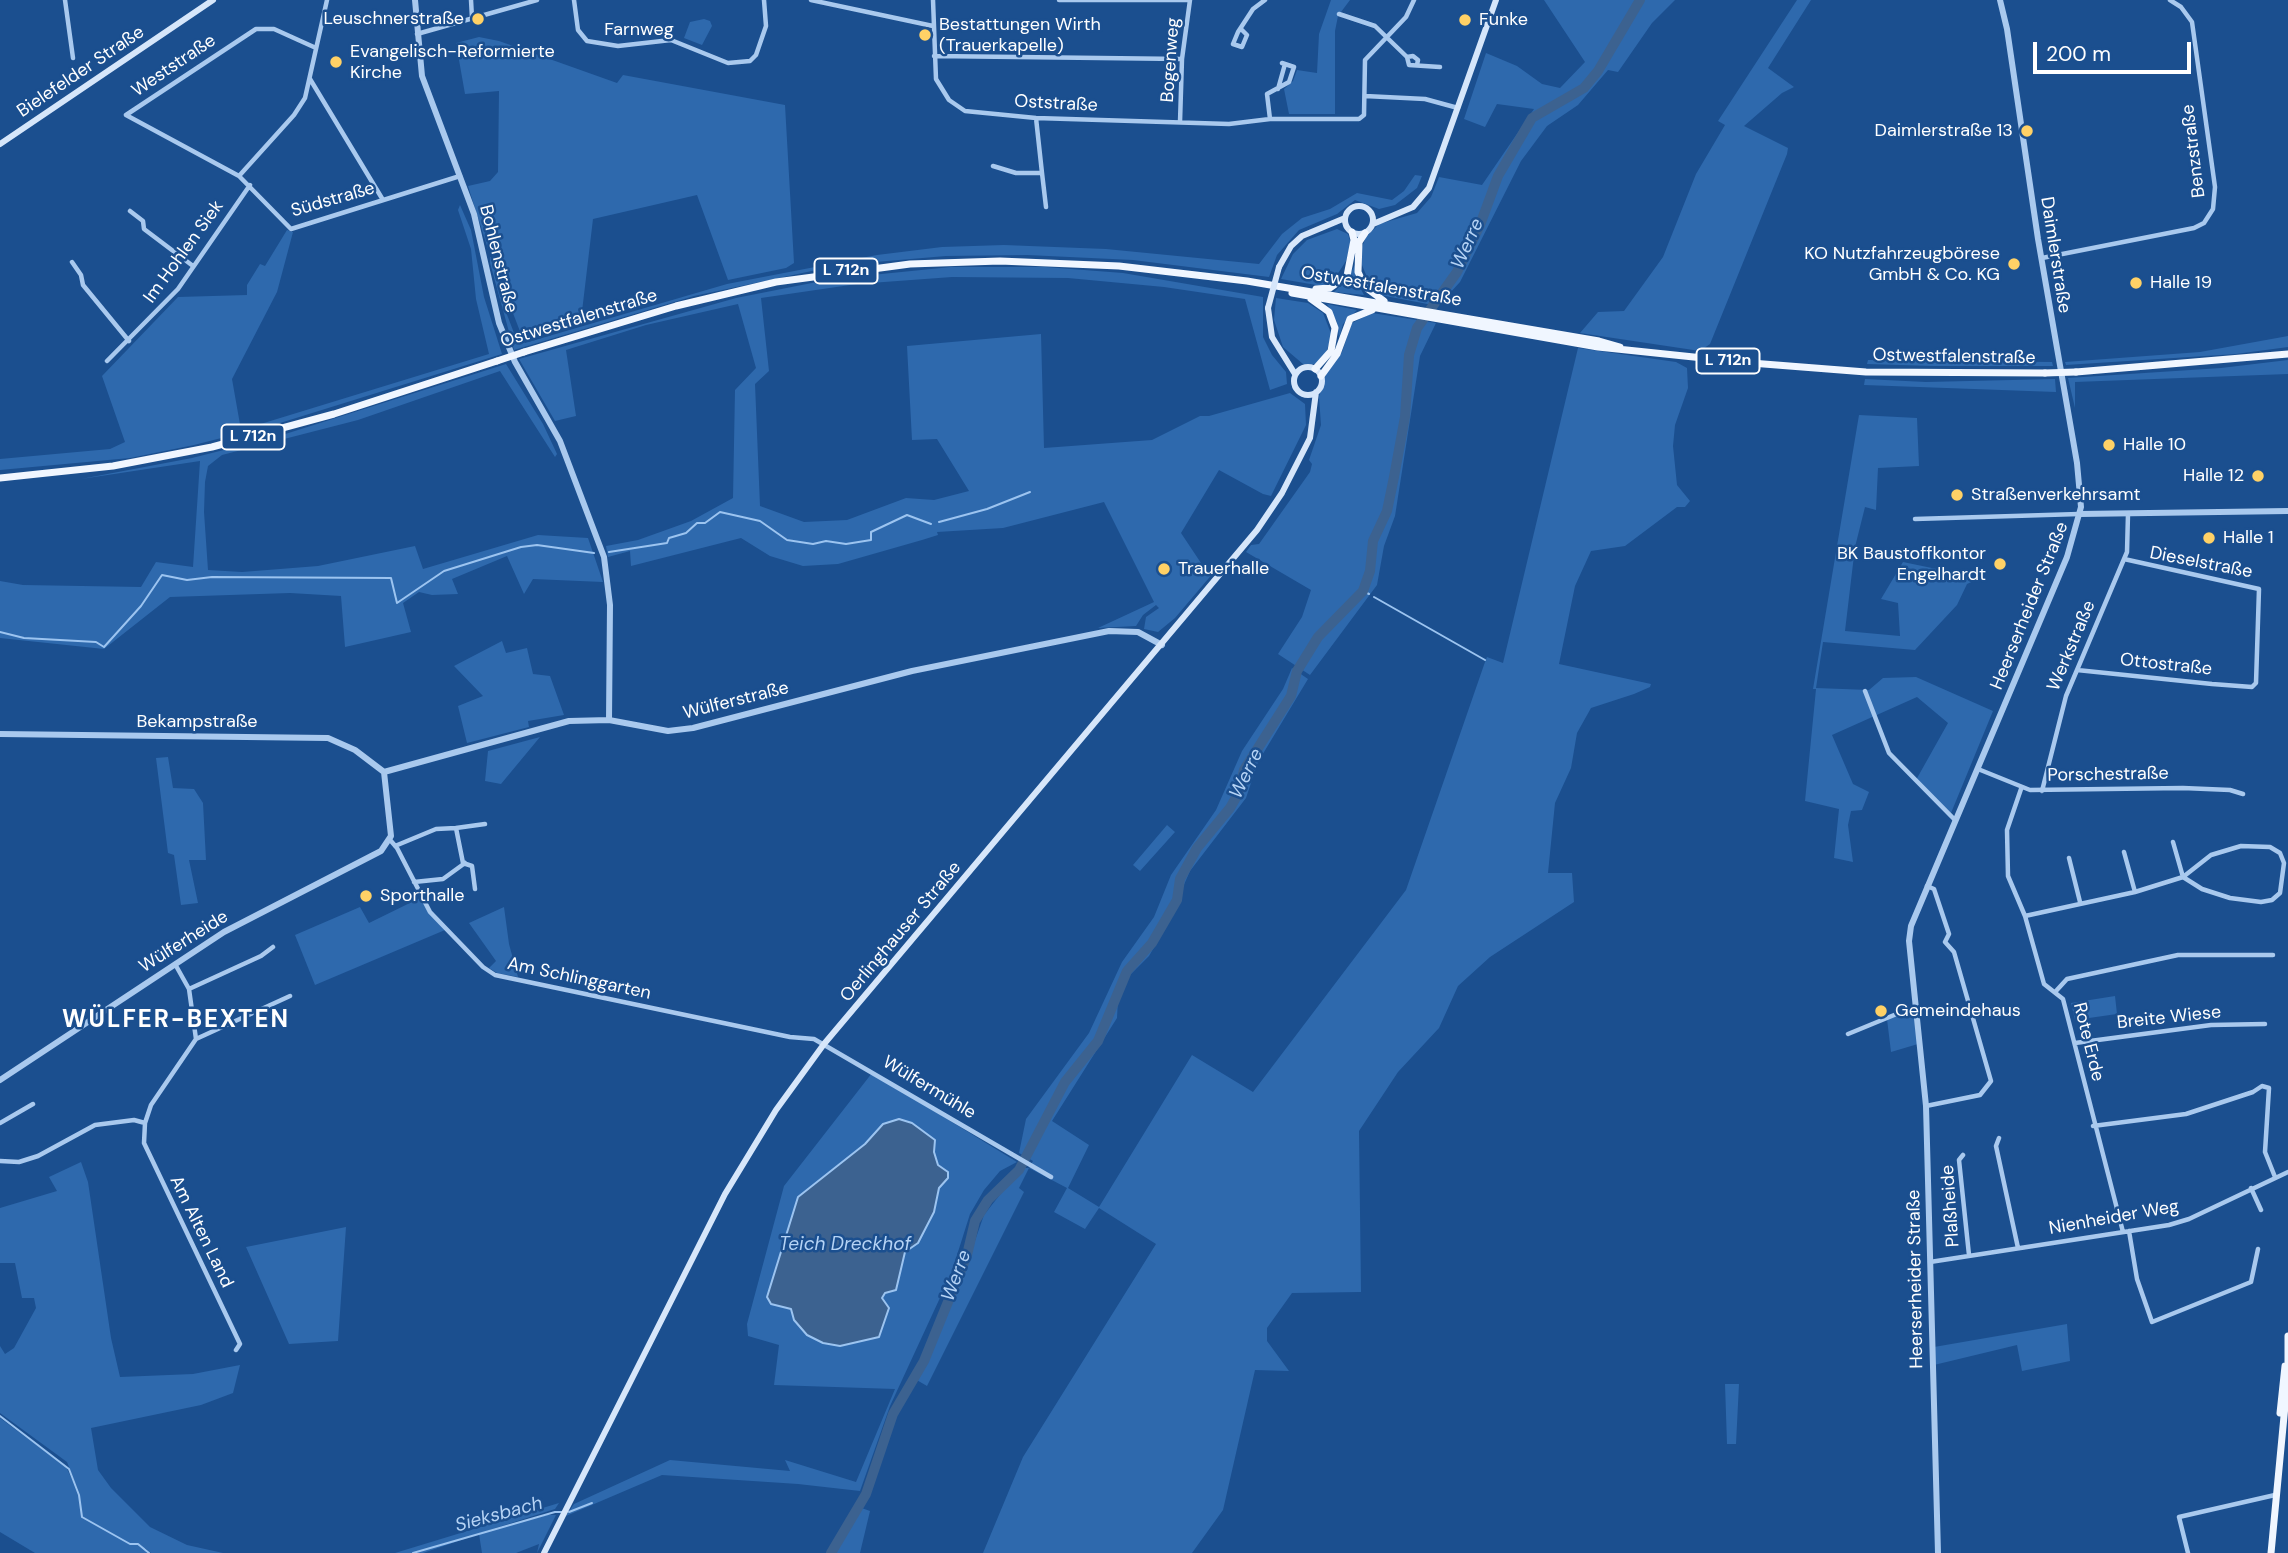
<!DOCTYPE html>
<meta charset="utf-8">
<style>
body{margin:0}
#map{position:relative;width:2288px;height:1553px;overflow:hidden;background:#1b4f8f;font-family:"DM Sans",sans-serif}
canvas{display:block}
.scale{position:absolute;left:2033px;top:42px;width:158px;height:32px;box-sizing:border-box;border:4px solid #fff;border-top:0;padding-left:9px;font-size:21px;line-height:24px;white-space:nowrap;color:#fff;-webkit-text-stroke:5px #1b4f8f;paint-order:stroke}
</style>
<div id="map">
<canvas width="2288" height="1553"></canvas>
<div class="scale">200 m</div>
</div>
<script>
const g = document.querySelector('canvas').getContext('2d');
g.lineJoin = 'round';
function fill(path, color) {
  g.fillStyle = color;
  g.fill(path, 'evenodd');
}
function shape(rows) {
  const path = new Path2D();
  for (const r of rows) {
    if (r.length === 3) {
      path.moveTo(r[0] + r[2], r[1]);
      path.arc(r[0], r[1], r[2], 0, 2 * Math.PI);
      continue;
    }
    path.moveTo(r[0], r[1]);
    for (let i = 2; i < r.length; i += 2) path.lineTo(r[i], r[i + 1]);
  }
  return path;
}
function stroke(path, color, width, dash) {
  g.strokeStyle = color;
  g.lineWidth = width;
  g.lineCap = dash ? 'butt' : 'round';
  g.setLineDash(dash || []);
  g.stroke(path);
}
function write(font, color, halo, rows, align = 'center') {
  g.font = font + ' "DM Sans",sans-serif';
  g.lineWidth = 5;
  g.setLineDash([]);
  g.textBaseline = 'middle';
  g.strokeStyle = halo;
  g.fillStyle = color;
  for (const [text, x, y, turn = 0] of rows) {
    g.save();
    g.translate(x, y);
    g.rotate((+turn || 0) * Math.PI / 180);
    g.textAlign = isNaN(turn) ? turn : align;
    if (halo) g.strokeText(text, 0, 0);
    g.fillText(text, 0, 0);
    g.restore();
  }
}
fill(shape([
 [1331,0,1350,0,1338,16,1335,31,1335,114,1289,114,1284,89,1293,81,1297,70,1317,73,1319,34],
 [1544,0,1675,0,1652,23,1618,72,1608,70,1578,105,1547,126,1521,161,1460,282,1438,306,1380,295,1371,287,1362,265,1362,247,1366,237,1379,224,1417,213,1431,197,1439,177,1482,185,1534,109,1497,104,1485,127,1464,119,1486,53,1517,66,1542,84,1560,88,1585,62],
 [1797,0,1811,0,1768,68,1794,87,1782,93,1744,126,1788,148,1787,154,1710,344,1700,351,1580,333,1598,312,1624,311,1663,257,1696,174,1725,125,1718,121],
 [704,19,710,21,712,26,702,45,684,38,690,22],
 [479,37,499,41,617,83,623,75,785,105,794,263,786,268,728,280,697,195,593,219,581,320,536,337,527,338,521,334,506,295,500,255,488,249,468,186,490,181,498,172,499,91,465,94,456,43],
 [1415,175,1422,176,1417,188,1395,205,1379,209,1355,200,1337,214,1299,230,1277,255,1269,277,1133,260,1027,255,946,256,840,265,694,296,514,350,490,263,490,257,496,259,506,312,514,333,525,343,727,284,877,255,942,247,1004,245,1106,249,1259,264,1282,234,1302,218,1330,209,1357,193,1392,200,1404,191],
 [460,205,471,230,484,297,502,354,280,423,194,445,130,458,0,470,0,459,110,449,125,442,102,376,178,297,247,295,247,285,260,264,265,266,287,230,293,232,277,292,232,379,241,430,489,354,476,299,471,249,458,210],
 [1337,229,1348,234,1351,244,1346,261,1333,281,1322,286,1281,279,1293,254,1307,240],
 [1356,263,1355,278,1364,295,1334,292,1348,278],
 [951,267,1045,267,1123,273,1263,297,1263,337,1272,355,1286,372,1287,384,1270,390,1245,299,1164,287,1068,278,952,277,857,284,761,298,769,371,755,384,760,506,804,522,847,520,906,498,934,500,969,491,937,439,912,440,907,346,1041,334,1044,448,1152,440,1200,416,1209,416,1290,393,1305,404,1306,425,1271,496,1263,494,1219,470,1181,533,1201,563,1214,572,1175,618,1158,632,1144,629,1146,617,1159,608,1156,605,1143,615,1136,626,1098,628,1154,602,1104,502,1003,528,937,532,938,535,922,540,838,564,803,566,770,556,741,538,631,566,630,551,608,557,606,546,638,540,691,521,733,498,735,390,756,368,738,304,646,325,566,350,576,416,555,421,519,359,736,298,832,279],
 [1276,298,1308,303,1323,313,1332,336,1324,358,1315,364,1303,364,1283,347,1274,320],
 [1327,304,1357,310,1343,324,1339,338,1337,322],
 [1372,313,1436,323,1420,356,1395,516,1384,546,1377,585,1310,675,1278,654,1302,617,1311,590,1246,552,1251,545,1259,544,1310,472,1312,464,1309,460,1321,425,1319,397,1326,373,1342,352,1352,323],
 [2288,336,2288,347,2236,354,2066,365,2065,362,2200,352],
 [1578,348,1676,362,1687,368,1688,388,1675,425,1673,446,1677,485,1690,501,1685,507,1677,507,1625,546,1591,551,1575,586,1559,664,1651,684,1650,687,1634,694,1591,708,1577,733,1571,768,1555,803,1548,873,1572,873,1574,902,1490,957,1458,986,1439,1028,1398,1072,1359,1131,1361,1292,1292,1293,1267,1328,1267,1341,1289,1371,1255,1370,1223,1510,1192,1553,983,1553,1023,1457,1156,1244,1099,1208,1085,1229,1054,1212,1067,1188,1029,1168,1019,1188,1024,1192,927,1386,915,1379,964,1272,984,1215,1013,1178,1025,1168,1029,1168,1033,1161,1019,1153,1026,1119,1089,1033,1122,962,1154,917,1171,875,1216,810,1242,751,1283,689,1292,668,1308,679,1258,762,1246,798,1190,871,1164,930,1149,956,1129,976,1118,1000,1117,1018,1052,1121,1089,1145,1068,1188,1099,1207,1192,1055,1253,1092,1406,890,1485,662,1487,657,1503,663],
 [1868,360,2052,362,2053,366,1933,366,1867,364],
 [2288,360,2288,374,2075,382,2075,408,2068,378,2221,368],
 [506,364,543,424,557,454,555,457,500,371,358,420,222,455,208,466,205,482,204,512,208,570,242,572,318,566,415,546,423,569,538,535,588,538,603,582,533,579,524,594,507,556,452,579,458,594,432,595,419,592,403,603,411,632,345,647,341,596,290,593,170,597,104,649,0,638,0,581,23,585,141,587,156,562,193,567,200,461,81,479,192,458,279,436],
 [1865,379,1926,382,2055,379,2056,392,1864,385],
 [1859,415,1917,418,1919,466,1878,468,1876,510,1865,507,1855,547,1845,631,1900,636,1898,603,1881,599,1903,562,1980,578,1967,584,1957,605,1915,650,1823,642,1816,688,1869,690,1883,678,1916,677,1993,711,1951,813,1916,780,1948,723,1917,697,1832,735,1853,784,1869,792,1862,810,1851,811,1848,825,1853,862,1834,858,1839,809,1805,801,1816,689,1813,689],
 [502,641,506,653,527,648,533,674,550,676,564,715,528,721,529,727,467,743,458,706,483,696,454,666],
 [540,737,501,784,485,781,488,751],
 [168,757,173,788,194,789,203,803,206,860,189,860,198,903,181,905,174,855,168,853,156,758],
 [1167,825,1175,832,1140,871,1133,865],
 [420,898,445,930,315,985,295,935,360,907,369,923],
 [504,907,509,944,518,977,497,973,489,968,496,961,469,923],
 [2115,996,2117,1014,2075,1020,2071,1003],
 [1913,1008,1918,1044,1891,1052,1887,1019],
 [872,1073,1017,1162,1000,1171,984,1190,970,1214,951,1274,890,1406,860,1491,798,1484,662,1475,566,1516,574,1504,670,1460,790,1471,785,1460,856,1482,895,1389,774,1385,779,1345,748,1336,747,1324,784,1186],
 [912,1123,934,1140,934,1152,938,1165,948,1172,939,1188,934,1212,918,1243,905,1252,901,1268,882,1298,879,1337,840,1346,823,1343,807,1335,794,1320,791,1309,767,1297,798,1197,865,1144,884,1124],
 [81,1162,88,1182,111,1338,120,1377,193,1374,240,1365,233,1393,201,1405,91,1428,98,1470,111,1488,150,1527,187,1545,223,1553,151,1553,145,1548,147,1553,35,1553,0,1532,0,1418,66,1467,80,1495,67,1462,0,1413,0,1346,5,1354,14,1348,36,1308,34,1298,22,1298,15,1263,0,1263,0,1208,57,1191,49,1177],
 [346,1227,338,1341,289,1344,246,1247],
 [2067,1324,2070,1361,2022,1371,2017,1345,1934,1365,1934,1347],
 [1725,1384,1739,1384,1736,1444,1727,1444],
 [559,1503,555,1509,480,1533,547,1515,556,1515,537,1553,539,1544,516,1553,482,1553,479,1534,423,1553,395,1553],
 [856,1506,870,1511,860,1553,831,1553]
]), '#2e69ad');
const water = shape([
 [899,1119,912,1123,935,1140,934,1152,938,1165,948,1172,948,1178,939,1188,934,1212,918,1243,905,1252,896,1290,885,1293,882,1298,889,1308,879,1337,840,1346,823,1343,807,1335,794,1320,791,1309,771,1304,767,1297,798,1197,865,1144,883,1124,899,1119]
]);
fill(water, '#3c6290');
stroke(water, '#9cc4f0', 2);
stroke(shape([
 [939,522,987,509,1030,492],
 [609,552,667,543,669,538,686,533,697,523,705,523,720,512,760,521,787,540,813,544,826,541,846,544,871,540,871,532,907,515,931,524],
 [1363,591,1369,594],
 [1374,597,1485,660],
 [0,632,24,638,96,642,104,647,141,606,162,575,187,580,212,577,391,578,397,603,444,571,521,547,537,545,594,553],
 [0,1416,69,1469,79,1495,82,1517,130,1544,138,1544,149,1553],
 [569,1512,592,1503],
 [413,1553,555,1512,563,1512]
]), '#9cc4f0', 2);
stroke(shape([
 [831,1553,866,1494,893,1414,924,1361,967,1255,975,1221,988,1200,1019,1170,1065,1082,1098,1041,1127,971,1152,943,1177,900,1180,879,1197,848,1230,808,1238,794,1244,770,1291,696,1297,671,1318,637,1363,591,1370,571,1373,541,1387,511,1394,477,1405,417,1409,355,1417,328,1457,272,1480,225,1498,176,1532,118,1584,88,1598,71,1640,0]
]), '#3c6290', 10);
stroke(shape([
 [65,0,73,58],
 [471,0,472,18],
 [574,0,578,30,587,41,618,46,671,40,728,63,750,61,756,55,766,26,764,0],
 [811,0,933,26],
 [933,0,936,79,949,100,965,111,1036,118,1229,124,1270,119,1359,119,1364,115,1365,60,1406,17,1414,0],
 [1059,0,1187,0],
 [1339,14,1375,26,1407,57,1409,65,1440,67],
 [1241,29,1247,35,1242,47,1233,44,1238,32,1253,9,1265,0],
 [417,34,537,0],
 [316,48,274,29,256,29,126,115,239,176,291,229,460,176],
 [934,56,1182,59],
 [1407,57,1413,56,1418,60,1417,65],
 [310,79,383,200],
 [1278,89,1285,64],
 [1365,96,1425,99,1458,108],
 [1270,119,1267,94,1289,82,1294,67,1282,63],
 [1180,122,1182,59,1190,0],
 [993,166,1016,173,1042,173,1036,118],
 [1042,173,1046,207],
 [239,176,294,115,305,98,327,0],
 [130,211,143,221,144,229,193,266],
 [2042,258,2194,228,2204,223,2213,209,2215,187,2192,22,2181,7,2170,0],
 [72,262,81,275,83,285,129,341],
 [107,361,178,289,250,185],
 [1915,519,2079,514],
 [2077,670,2212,684,2252,687,2256,683,2259,589,2124,559],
 [1865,691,1889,753,1955,820],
 [1978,769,2030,790,2183,788,2230,790,2243,794],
 [2021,789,2007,830,2008,876,2025,916,2044,984,2063,999,2123,1232],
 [2042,791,2066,696,2127,552,2128,514],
 [456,828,485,824],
 [391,841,397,848,430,912,483,967,495,975,790,1037,814,1039,1051,1177],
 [395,846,436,829,456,828,463,863,472,866,475,889],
 [2124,852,2135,892],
 [2069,858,2080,902],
 [414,882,443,879,465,863],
 [2025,916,2135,892,2183,877,2211,855,2241,846,2270,847,2280,853,2284,863,2280,893,2272,900,2261,902,2230,898,2202,889,2183,877,2173,842],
 [175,964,189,989,196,1039,151,1105,145,1123,144,1143,240,1344,236,1350],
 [189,989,261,956,273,947],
 [2056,991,2067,979,2178,955,2273,955],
 [1848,1034,1916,1006],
 [196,1039,290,996],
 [2075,1043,2211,1025,2265,1024],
 [1926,1106,1980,1095,1991,1081,1954,952,1945,942,1949,934,1934,889,1927,886],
 [0,1123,33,1104],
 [2093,1126,2186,1114,2253,1092,2262,1086,2269,1088,2265,1152,2275,1177],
 [1999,1138,1996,1146,2018,1248],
 [1963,1155,1959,1160,1969,1255],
 [0,1161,19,1162,38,1156,95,1125,134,1120,145,1123],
 [2251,1188,2261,1210],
 [2129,1231,2137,1279,2152,1322,2251,1282,2258,1249],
 [1930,1262,2169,1225,2189,1219,2288,1172],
 [2188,1553,2179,1517,2275,1495]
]), '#a9c9ee', 4.5);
stroke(shape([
 [415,0,422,76,474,214,499,323,515,362,560,441,604,557,610,605,609,720],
 [2080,514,2288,511],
 [0,734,328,738,355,750,384,772],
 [384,772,569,721,609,720,668,731,693,728,912,671,1109,631,1138,632,1162,645],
 [0,1080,224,932,381,851,391,836,384,772],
 [1938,1553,1926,1106,1909,941,1911,926,2067,557,2081,507,2077,463,2038,239,2007,29,2000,0]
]), '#a9c9ee', 6);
stroke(shape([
 [0,144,213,0],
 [1359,220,14],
 [1373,224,1413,207,1429,188,1496,0],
 [1279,267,1291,246,1302,236,1345,218],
 [1268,308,1272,337,1295,374],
 [1308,381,14],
 [544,1553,725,1194,776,1110,824,1044,1257,530,1282,493,1310,438,1316,392]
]), '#d6e6fa', 6);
stroke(shape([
 [1365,233,1359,242,1358,272,1365,287,1384,301],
 [1316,289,1330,288,1347,276,1354,240,1352,232],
 [1292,293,1598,347,1751,363,1866,372,2045,373],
 [1311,299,1329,312,1335,328,1331,351,1315,369],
 [524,352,676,306,776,282,910,264,1000,261,1119,266,1247,281,1599,341,1620,347],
 [2076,372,2288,354],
 [1321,376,1337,354,1350,319,1372,310],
 [0,478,113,466,212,447,334,414,497,361],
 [2280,1413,2285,1366],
 [2271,1553,2288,1374,2288,1336]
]), '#f0f6ff', 7);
stroke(shape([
 [1268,308,1279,267]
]), '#d6e6fa', 6);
stroke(shape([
 [497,361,524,352],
 [2045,373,2076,372]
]), '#f0f6ff', 7);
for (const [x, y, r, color] of [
 [478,19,7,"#ffd166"],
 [1465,20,7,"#ffd166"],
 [925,35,7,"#ffd166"],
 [336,62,7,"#ffd166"],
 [2027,131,7,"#ffd166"],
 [2014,264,7,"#ffd166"],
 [2136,283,7,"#ffd166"],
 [2109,445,7,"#ffd166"],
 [2258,476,7,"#ffd166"],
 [1957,495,7,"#ffd166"],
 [2209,538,7,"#ffd166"],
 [2000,564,7,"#ffd166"],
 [1164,569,7,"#ffd166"],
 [366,896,7,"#ffd166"],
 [1881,1011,7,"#ffd166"]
]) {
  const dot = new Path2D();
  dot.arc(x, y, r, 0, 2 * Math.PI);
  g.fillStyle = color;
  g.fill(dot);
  stroke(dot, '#1b4f8f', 2.5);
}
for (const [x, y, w] of [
 [846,271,63],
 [1728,361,63],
 [253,437,63]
]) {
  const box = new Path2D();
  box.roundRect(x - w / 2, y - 12.5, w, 25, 5);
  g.fillStyle = '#1b4f8f';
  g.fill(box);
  stroke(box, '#fff', 2);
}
write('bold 16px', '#fff', null, [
 ["L 712n",846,271],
 ["L 712n",1728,361],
 ["L 712n",253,437]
]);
write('18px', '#fff', '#1b4f8f', [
 ["Leuschnerstraße",464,19,"right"],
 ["Funke",1479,20],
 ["Bestattungen Wirth",939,25],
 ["(Trauerkapelle)",939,46],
 ["Evangelisch-Reformierte",350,52],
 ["Kirche",350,73],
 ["Daimlerstraße 13",2013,131,"right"],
 ["KO Nutzfahrzeugbörese",2000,254,"right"],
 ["GmbH & Co. KG",2000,275,"right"],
 ["Halle 19",2150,283],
 ["Halle 10",2123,445],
 ["Halle 12",2244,476,"right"],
 ["Straßenverkehrsamt",1971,495],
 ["Halle 1",2223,538],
 ["BK Baustoffkontor",1986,554,"right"],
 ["Engelhardt",1986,575,"right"],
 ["Trauerhalle",1178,569],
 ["Sporthalle",380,896],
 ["Gemeindehaus",1895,1011]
], 'left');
write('18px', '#fff', '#1b4f8f', [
 ["Farnweg",639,30],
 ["Bogenweg",1171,60,-86],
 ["Weststraße",174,66,-34],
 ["Bielefelder Straße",81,72,-34],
 ["Oststraße",1056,104,3],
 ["Benzstraße",2194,151,-97],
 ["Südstraße",333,200,-16],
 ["Im Hohlen Siek",184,252,-54],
 ["Daimlerstraße",2055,255,81],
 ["Bohlenstraße",498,259,76],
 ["Ostwestfalenstraße",1381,287,10],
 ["Ostwestfalenstraße",579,319,-17],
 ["Ostwestfalenstraße",1954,357,1],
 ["Dieselstraße",2201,563,11],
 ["Heerserheider Straße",2030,606,-68],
 ["Werkstraße",2072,646,-67],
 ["Ottostraße",2166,665,6],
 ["Wülferstraße",736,701,-14],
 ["Bekampstraße",197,722],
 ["Porschestraße",2108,775,-1],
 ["Oerlinghauser Straße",901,932,-50],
 ["Wülferheide",184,942,-32],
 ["Am Schlinggarten",579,979,12],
 ["Breite Wiese",2169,1018,-6],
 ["Rote Erde",2088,1042,76],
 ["Wülfermühle",929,1088,31],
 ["Plaßheide",1951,1206,-94],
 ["Nienheider Weg",2114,1218,-10],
 ["Am Alten Land",201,1232,64],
 ["Heerserheider Straße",1916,1279,-91]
]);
write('italic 19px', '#b5d3f5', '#1b4f8f', [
 ["Werre",1468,244,-66],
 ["Werre",1247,774,-64],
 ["Teich Dreckhof",845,1245],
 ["Werre",957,1276,-70],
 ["Sieksbach",499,1515,-15]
]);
g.letterSpacing = '2px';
write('bold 24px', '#fff', '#1b4f8f', [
 ["WÜLFER-BEXTEN",176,1021]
]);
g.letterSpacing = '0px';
</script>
